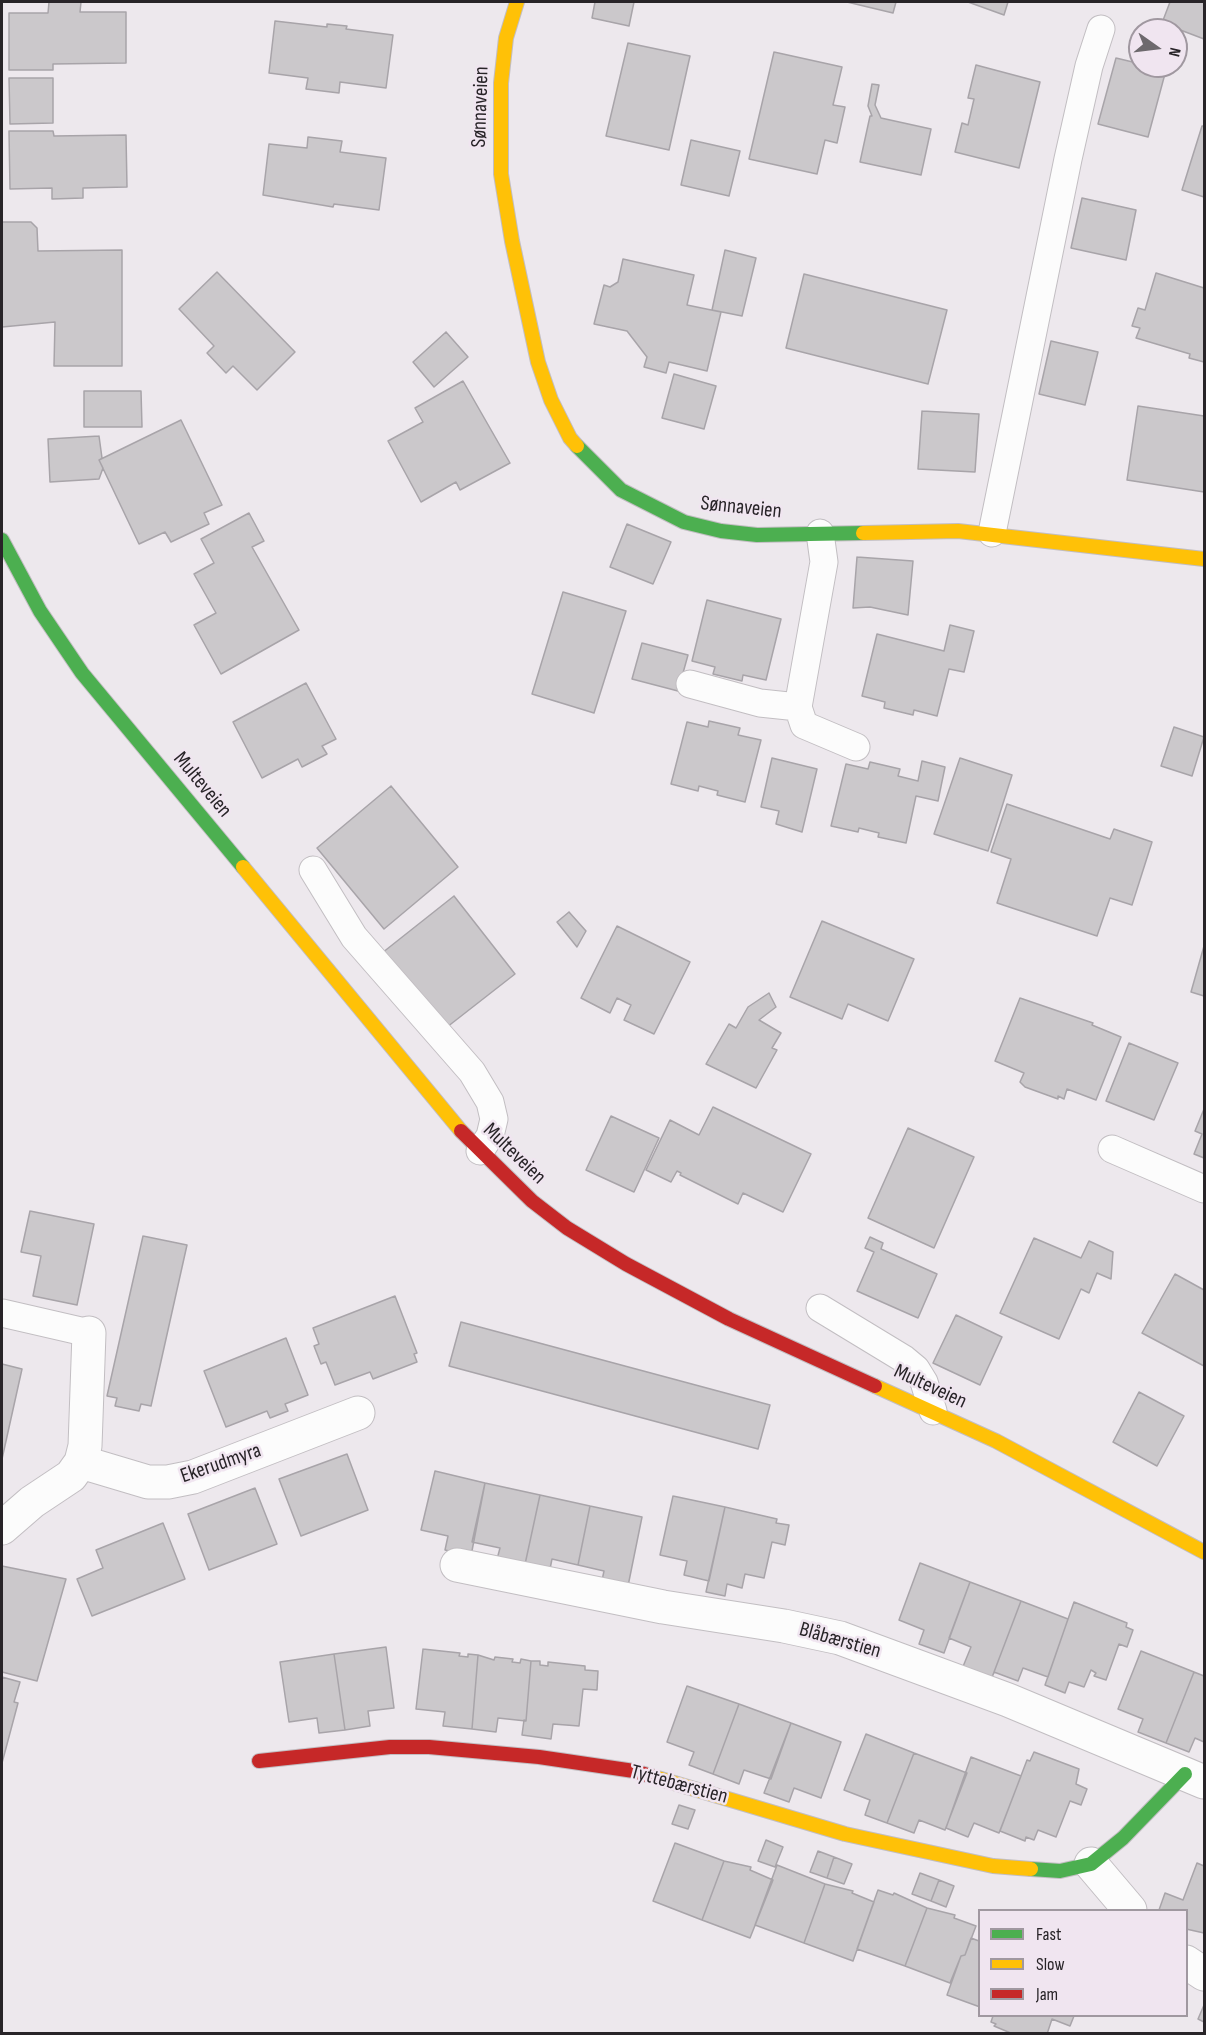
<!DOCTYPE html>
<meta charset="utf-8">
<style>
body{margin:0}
#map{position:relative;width:1206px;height:2035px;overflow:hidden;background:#ede8ed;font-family:"Sofia Sans Condensed",sans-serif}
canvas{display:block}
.frame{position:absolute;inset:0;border:3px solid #282428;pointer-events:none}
.legend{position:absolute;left:978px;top:1909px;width:210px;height:108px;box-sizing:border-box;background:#f0e5f0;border:2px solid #a098a0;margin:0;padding:8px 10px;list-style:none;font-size:18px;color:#282428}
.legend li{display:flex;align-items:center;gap:12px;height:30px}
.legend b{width:30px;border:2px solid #a098a0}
.north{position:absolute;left:1128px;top:18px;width:60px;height:60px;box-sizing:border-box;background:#f0e5f0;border:2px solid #a098a0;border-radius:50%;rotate:104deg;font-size:16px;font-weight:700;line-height:24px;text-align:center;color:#282428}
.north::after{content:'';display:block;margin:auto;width:21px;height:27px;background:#6d696d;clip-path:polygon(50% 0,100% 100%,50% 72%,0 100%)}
</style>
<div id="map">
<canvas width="1206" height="2035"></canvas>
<div class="frame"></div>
<ul class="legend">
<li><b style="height:8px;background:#4caf50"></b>Fast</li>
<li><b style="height:8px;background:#ffc107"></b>Slow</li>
<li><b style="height:8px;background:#c62828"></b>Jam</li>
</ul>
<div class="north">N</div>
</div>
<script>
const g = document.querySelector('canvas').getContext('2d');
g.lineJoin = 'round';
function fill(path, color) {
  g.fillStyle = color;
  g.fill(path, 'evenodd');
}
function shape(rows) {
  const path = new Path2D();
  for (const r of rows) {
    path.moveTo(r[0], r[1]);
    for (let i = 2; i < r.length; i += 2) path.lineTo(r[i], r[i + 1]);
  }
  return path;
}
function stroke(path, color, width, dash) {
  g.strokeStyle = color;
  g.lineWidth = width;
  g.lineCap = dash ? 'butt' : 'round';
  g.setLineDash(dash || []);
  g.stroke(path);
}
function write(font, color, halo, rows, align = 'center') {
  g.font = font + ' "Sofia Sans Condensed",sans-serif';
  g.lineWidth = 5;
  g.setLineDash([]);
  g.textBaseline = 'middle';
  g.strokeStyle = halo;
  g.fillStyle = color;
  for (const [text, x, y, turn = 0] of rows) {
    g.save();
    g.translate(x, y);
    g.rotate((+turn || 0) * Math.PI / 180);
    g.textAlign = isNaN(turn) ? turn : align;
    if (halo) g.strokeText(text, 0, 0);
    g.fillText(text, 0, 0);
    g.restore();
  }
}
const building = shape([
 [49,2,81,2,80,12,126,12,126,63,53,64,53,70,9,70,9,13,48,13,49,2],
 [595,2,634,2,629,26,592,18,595,2],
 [847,2,896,2,893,13,847,2],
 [968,2,1008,2,1004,15,968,2],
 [1170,2,1204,2,1204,39,1162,23,1170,2],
 [275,21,327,27,327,24,347,26,346,29,393,35,386,88,340,82,339,93,306,89,308,78,269,73,275,21],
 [628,43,690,56,669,150,606,136,628,43],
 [774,52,842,67,833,105,845,107,837,143,825,140,817,174,749,159,774,52],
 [1116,58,1166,70,1148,137,1098,124,1116,58],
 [976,65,1040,82,1019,168,955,152,962,123,968,125,974,99,968,98,976,65],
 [9,78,53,78,53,123,10,124,9,78],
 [872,84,879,85,875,105,881,118,931,129,921,175,860,162,870,116,872,116,868,106,872,84],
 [1202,126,1204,126,1204,197,1182,190,1202,126],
 [9,131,53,131,54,136,126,135,127,187,83,188,83,198,52,199,52,188,10,189,9,131],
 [308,137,342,141,340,152,386,158,379,210,334,204,333,207,263,195,269,144,307,148,308,137],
 [691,140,740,151,729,196,681,185,691,140],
 [1082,198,1136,210,1126,260,1071,248,1082,198],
 [2,222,31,222,37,228,38,251,122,250,122,366,54,366,55,322,2,327,2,222],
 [725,250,756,258,742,316,712,310,725,250],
 [623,259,694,275,687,305,721,312,707,371,669,362,666,373,644,367,647,357,627,331,594,324,604,285,610,287,618,282,623,259],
 [217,272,295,352,257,390,233,366,226,373,207,353,214,346,179,309,217,272],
 [1156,273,1204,288,1204,362,1189,358,1190,354,1136,338,1140,328,1132,326,1138,308,1145,310,1156,273],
 [804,274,947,310,928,384,786,348,804,274],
 [446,332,468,357,434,387,413,362,446,332],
 [1051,341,1098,352,1085,405,1039,394,1051,341],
 [674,374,716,386,704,429,662,418,674,374],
 [463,381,510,463,460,490,456,482,421,502,388,441,423,422,415,408,463,381],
 [84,391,141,391,142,427,84,427,84,391],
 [1138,406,1204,416,1204,492,1127,480,1138,406],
 [922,411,979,414,975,472,918,469,922,411],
 [181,420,222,505,204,513,209,524,171,542,165,532,139,544,99,460,181,420],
 [99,436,102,458,99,460,103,468,99,479,50,482,48,439,99,436],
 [249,513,264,541,252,547,299,630,221,674,194,625,216,613,194,574,214,563,201,539,249,513],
 [627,524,671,542,653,584,610,567,627,524],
 [857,557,913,561,908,615,870,607,853,608,857,557],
 [563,592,626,611,594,713,532,694,563,592],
 [707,600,781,619,766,680,743,675,742,681,713,674,715,667,692,661,707,600],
 [950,625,974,631,964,672,949,669,937,716,914,710,913,715,884,708,885,702,862,696,877,634,944,651,950,625],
 [642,643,688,655,678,691,632,679,642,643],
 [306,683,336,739,322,746,327,754,302,767,298,759,262,778,233,722,306,683],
 [709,721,740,728,738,735,761,740,745,802,717,795,718,791,699,786,698,791,671,784,687,722,708,727,709,721],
 [1174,727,1204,737,1192,776,1161,766,1174,727],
 [772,758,817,769,802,832,776,824,779,811,761,807,772,758],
 [960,758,1012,775,988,851,934,834,960,758],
 [922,761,945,767,938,801,916,796,906,843,878,837,879,833,859,828,858,832,831,826,846,764,868,769,870,762,900,769,898,776,918,781,922,761],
 [391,786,458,867,384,929,317,848,391,786],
 [1007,804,1110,839,1114,829,1152,842,1132,905,1110,898,1097,936,997,903,1011,859,991,852,1007,804],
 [454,896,515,974,442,1031,382,953,454,896],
 [569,912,586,931,577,947,557,922,569,912],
 [822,921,914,959,888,1021,848,1004,842,1019,790,997,822,921],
 [617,926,690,962,654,1034,624,1020,631,1005,617,998,610,1013,581,998,617,926],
 [1204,946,1204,996,1191,992,1204,946],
 [769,993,776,1007,759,1020,781,1033,772,1048,777,1050,756,1088,706,1064,729,1024,736,1028,748,1007,769,993],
 [1020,998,1093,1023,1092,1025,1121,1037,1096,1100,1067,1089,1064,1099,1058,1096,1058,1099,1025,1087,1020,1082,1024,1073,995,1061,1020,998],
 [1129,1043,1178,1063,1154,1120,1106,1101,1129,1043],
 [713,1107,811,1154,783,1212,743,1193,738,1204,680,1175,681,1173,677,1171,671,1182,646,1170,670,1120,699,1135,713,1107],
 [1204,1109,1204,1158,1194,1154,1202,1134,1195,1131,1204,1109],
 [611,1116,659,1138,634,1192,586,1170,611,1116],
 [908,1128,974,1157,934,1248,868,1218,908,1128],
 [30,1211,94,1224,77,1305,33,1296,41,1256,21,1252,30,1211],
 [143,1236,187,1245,151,1406,141,1404,139,1411,115,1406,117,1398,107,1396,143,1236],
 [870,1237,883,1243,881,1249,937,1274,918,1318,857,1291,874,1252,865,1248,870,1237],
 [1034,1238,1081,1258,1089,1241,1113,1252,1111,1279,1097,1273,1089,1293,1081,1289,1059,1339,1000,1313,1034,1238],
 [1175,1274,1204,1290,1204,1366,1142,1333,1175,1274],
 [395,1296,417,1353,414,1354,417,1362,373,1379,370,1372,335,1385,326,1362,321,1364,314,1346,319,1344,313,1328,395,1296],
 [956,1315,1002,1337,980,1385,933,1363,956,1315],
 [461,1322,770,1405,758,1449,449,1366,461,1322],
 [286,1338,308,1395,285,1404,288,1411,270,1418,267,1411,226,1427,204,1371,286,1338],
 [2,1364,22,1369,2,1459,2,1364],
 [1139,1392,1184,1416,1157,1466,1113,1442,1139,1392],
 [347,1454,368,1510,301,1536,279,1479,347,1454],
 [435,1471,485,1483,471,1556,445,1550,448,1536,421,1530,435,1471],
 [485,1483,540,1495,524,1569,496,1563,500,1548,472,1542,485,1483],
 [255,1488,277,1544,209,1570,188,1514,255,1488],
 [540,1495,590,1506,578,1565,552,1559,549,1574,524,1569,540,1495],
 [673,1496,725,1507,709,1581,684,1575,687,1561,660,1555,673,1496],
 [590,1506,642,1517,627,1591,601,1585,604,1571,578,1565,590,1506],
 [725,1507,777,1519,776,1523,789,1525,785,1545,772,1542,764,1578,745,1574,742,1588,727,1584,725,1596,706,1592,725,1507],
 [163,1523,185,1579,92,1616,77,1579,103,1568,96,1550,163,1523],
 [920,1563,970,1582,944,1653,919,1644,924,1630,899,1620,920,1563],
 [2,1566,66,1579,37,1681,2,1672,2,1566],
 [970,1582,1021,1601,991,1680,962,1669,971,1647,949,1638,970,1582],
 [1021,1601,1068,1619,1048,1677,1023,1668,1018,1681,994,1672,1021,1601],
 [1074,1602,1127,1623,1126,1627,1133,1630,1127,1647,1119,1644,1106,1680,1094,1676,1096,1673,1091,1670,1084,1687,1069,1682,1065,1693,1045,1685,1074,1602],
 [386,1647,394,1708,368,1711,370,1726,345,1730,334,1654,386,1647],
 [423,1649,460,1653,459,1656,468,1657,468,1654,478,1655,472,1729,443,1726,445,1712,416,1709,423,1649],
 [1141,1651,1194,1672,1166,1743,1138,1732,1143,1719,1118,1709,1141,1651],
 [334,1654,345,1730,319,1733,317,1718,289,1722,280,1662,334,1654],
 [478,1655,494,1660,495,1657,513,1659,512,1662,520,1663,521,1659,531,1661,526,1721,498,1718,496,1732,472,1729,478,1655],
 [531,1661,540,1661,540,1665,548,1666,548,1662,585,1666,585,1670,598,1671,597,1690,583,1689,579,1726,553,1724,551,1739,522,1735,524,1720,526,1721,531,1661],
 [1194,1672,1204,1676,1204,1742,1195,1738,1189,1752,1166,1743,1194,1672],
 [2,1677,20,1682,14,1702,18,1703,2,1763,2,1677],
 [687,1686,739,1704,713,1774,689,1765,694,1752,667,1742,687,1686],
 [739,1704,791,1723,771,1779,744,1770,739,1784,713,1774,739,1704],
 [791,1723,841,1742,821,1798,794,1788,789,1802,764,1793,791,1723],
 [866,1734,914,1753,887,1823,865,1815,870,1800,844,1790,866,1734],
 [1034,1752,1079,1769,1076,1784,1087,1789,1081,1805,1070,1801,1056,1837,1038,1830,1034,1840,1026,1837,1025,1841,1000,1831,1027,1760,1030,1761,1034,1752],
 [914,1753,967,1773,945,1830,919,1820,914,1833,887,1823,914,1753],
 [971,1757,1021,1776,999,1833,974,1823,968,1837,946,1828,971,1757],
 [679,1805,695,1810,688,1829,672,1824,679,1805],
 [766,1840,783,1847,775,1867,758,1861,766,1840],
 [675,1843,724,1861,702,1920,653,1901,675,1843],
 [818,1851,834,1857,827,1878,810,1872,818,1851],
 [834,1857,852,1864,844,1884,827,1878,834,1857],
 [724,1861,751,1867,750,1870,773,1880,750,1938,702,1920,724,1861],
 [1197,1863,1204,1866,1204,1933,1186,1929,1186,1910,1159,1910,1165,1893,1183,1900,1197,1863],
 [777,1865,825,1884,804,1943,755,1925,777,1865],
 [920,1873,939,1880,931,1901,912,1894,920,1873],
 [939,1880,954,1886,946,1907,931,1901,939,1880],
 [825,1884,853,1891,852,1893,874,1902,853,1961,804,1943,825,1884],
 [878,1890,893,1895,894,1893,927,1908,905,1966,857,1949,878,1890],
 [927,1908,955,1915,954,1918,976,1926,965,1955,961,1956,950,1983,905,1966,927,1908],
 [971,1938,979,1941,980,2007,947,1995,961,1956,965,1955,971,1938],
 [1204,2005,1204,2022,1198,2019,1204,2005],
 [993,2016,1074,2016,1070,2026,1052,2019,1047,2034,1013,2034,994,2026,996,2024,991,2022,993,2016]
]);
fill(building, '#cbc8cb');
stroke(building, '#a8a4a9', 1.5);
const lane = shape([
 [820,533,824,562,798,707,804,725,856,747],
 [992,533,1068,159,1089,66,1101,29],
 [690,684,760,703,798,707],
 [313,870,354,937,472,1072,490,1102,494,1119,490,1136,480,1151],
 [1112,1149,1204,1189],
 [820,1308,904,1359,916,1369,924,1382,933,1411],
 [2,1313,89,1333]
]);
const street = shape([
 [81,1462,148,1482,168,1482,193,1477,358,1413],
 [2,1528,32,1502,71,1476,81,1462,85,1446,89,1333],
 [457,1565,663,1607,784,1626,840,1638,1008,1700,1204,1782],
 [1091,1864,1130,1910],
 [1186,1962,1204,1974]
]);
const fast = shape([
 [577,446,621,490,684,522,721,531,757,535,863,533],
 [2,540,40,611,82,673,243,867],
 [1031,1869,1060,1871,1091,1864,1123,1838,1185,1774]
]);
const slow = shape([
 [517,2,506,38,501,83,501,174,512,241,538,362,551,400,570,438,577,446],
 [863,533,958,531,1204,559],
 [243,867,461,1131],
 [875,1386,996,1441,1204,1552],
 [654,1777,845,1834,993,1866,1031,1869]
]);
const jam = shape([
 [461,1131,532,1201,567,1228,626,1264,729,1319,875,1386],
 [259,1761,390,1747,429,1747,539,1757,634,1771,654,1777]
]);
stroke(lane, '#c2bec2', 29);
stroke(street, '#c2bec2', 35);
stroke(fast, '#c2bec2', 16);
stroke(slow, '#c2bec2', 16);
stroke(jam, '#c2bec2', 16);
stroke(lane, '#fcfcfc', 27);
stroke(street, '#fcfcfc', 33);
stroke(fast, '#4caf50', 14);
stroke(slow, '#ffc107', 14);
stroke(jam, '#c62828', 14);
write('21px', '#282428', '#f0e5f0', [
 ["Sønnaveien",481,107,-88],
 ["Sønnaveien",741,508,6],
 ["Multeveien",202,785,50],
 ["Multeveien",514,1154,44],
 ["Multeveien",930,1387,25],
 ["Ekerudmyra",221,1464,-19],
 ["Blåbærstien",840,1641,16],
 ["Tyttebærstien",679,1785,15]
]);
</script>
